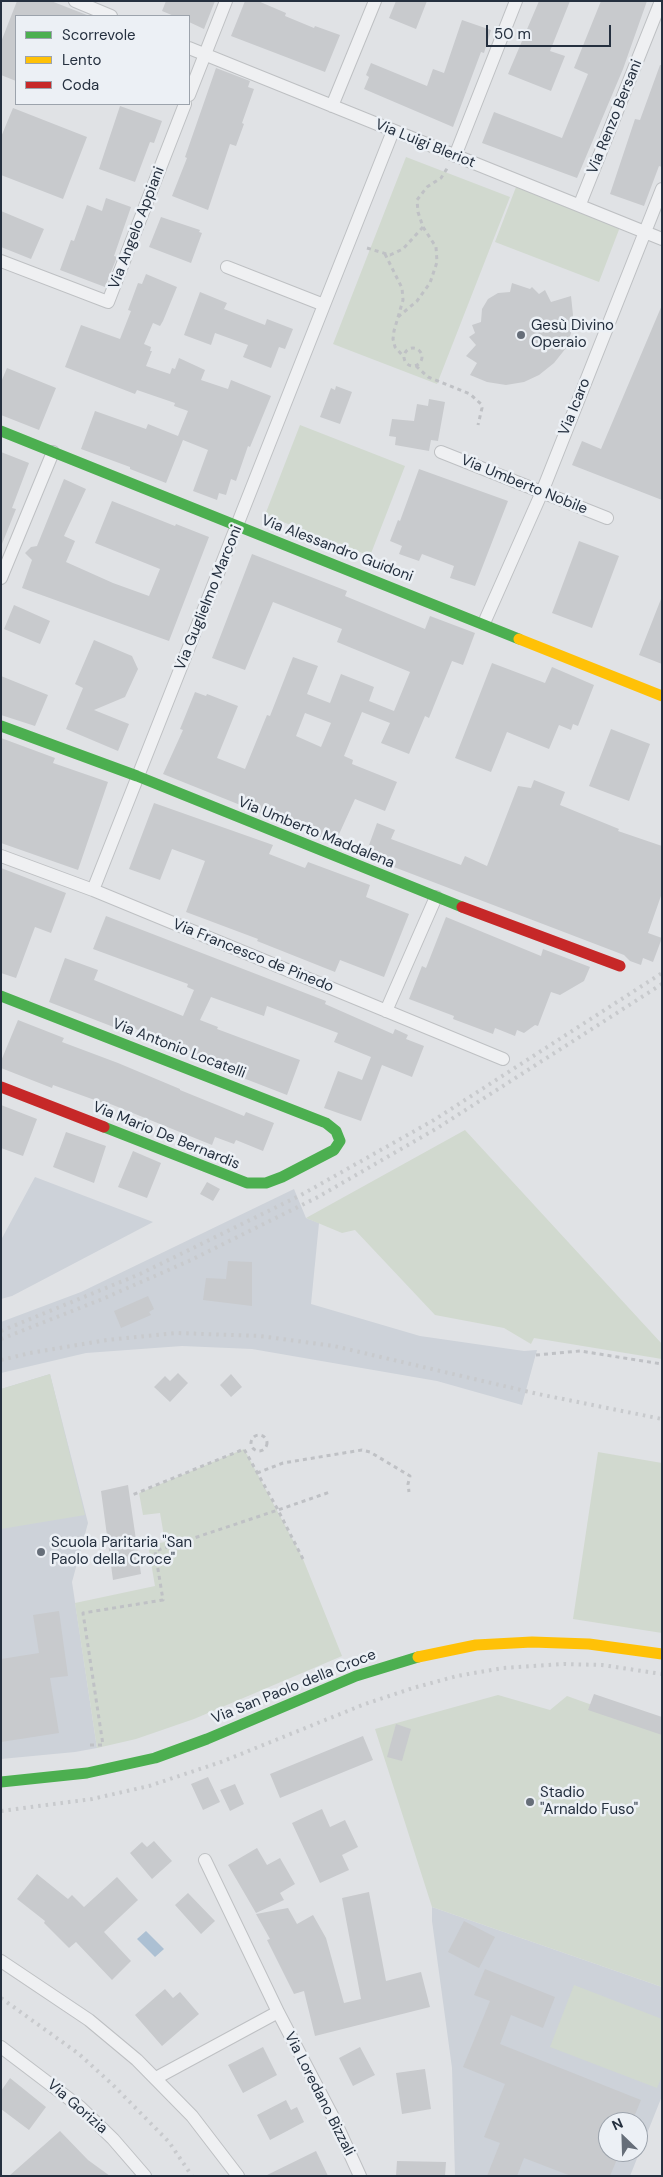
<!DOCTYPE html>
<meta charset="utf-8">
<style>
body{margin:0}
#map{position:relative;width:663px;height:2177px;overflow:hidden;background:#e0e2e5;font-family:"DM Sans",sans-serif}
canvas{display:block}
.frame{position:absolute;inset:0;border:2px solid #25303f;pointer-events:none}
.legend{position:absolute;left:15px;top:15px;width:175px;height:90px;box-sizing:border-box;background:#ecf0f5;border:1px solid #9ca3ac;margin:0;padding:6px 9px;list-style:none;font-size:15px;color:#25303f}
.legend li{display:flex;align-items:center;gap:10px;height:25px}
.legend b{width:25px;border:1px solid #9ca3ac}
.north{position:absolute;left:598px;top:2112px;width:50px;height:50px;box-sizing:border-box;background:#ecf0f5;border:1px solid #9ca3ac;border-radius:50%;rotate:336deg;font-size:14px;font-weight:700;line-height:20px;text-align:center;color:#25303f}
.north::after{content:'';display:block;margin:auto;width:18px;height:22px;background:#666e79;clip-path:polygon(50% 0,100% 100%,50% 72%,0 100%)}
.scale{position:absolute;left:486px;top:25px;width:125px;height:22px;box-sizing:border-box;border:2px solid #25303f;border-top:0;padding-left:6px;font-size:15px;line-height:18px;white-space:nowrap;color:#25303f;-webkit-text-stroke:4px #ecf0f5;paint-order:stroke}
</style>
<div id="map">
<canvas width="663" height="2177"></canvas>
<div class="frame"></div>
<ul class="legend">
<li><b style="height:6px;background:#4caf50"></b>Scorrevole</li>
<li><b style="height:6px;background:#ffc107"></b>Lento</li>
<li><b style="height:6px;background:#c62828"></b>Coda</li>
</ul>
<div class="north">N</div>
<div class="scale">50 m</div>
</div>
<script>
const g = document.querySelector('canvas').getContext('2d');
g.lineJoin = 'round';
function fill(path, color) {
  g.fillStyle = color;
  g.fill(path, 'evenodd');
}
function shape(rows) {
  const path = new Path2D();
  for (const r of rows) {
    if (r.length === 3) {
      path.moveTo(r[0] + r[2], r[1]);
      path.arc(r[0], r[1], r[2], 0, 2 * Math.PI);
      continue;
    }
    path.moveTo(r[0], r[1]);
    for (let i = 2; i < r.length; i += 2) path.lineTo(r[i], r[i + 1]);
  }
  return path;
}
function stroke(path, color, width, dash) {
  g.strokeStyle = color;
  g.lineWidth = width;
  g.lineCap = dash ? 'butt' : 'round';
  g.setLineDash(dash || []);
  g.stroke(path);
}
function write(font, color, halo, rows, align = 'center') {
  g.font = font + ' "DM Sans",sans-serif';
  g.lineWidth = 5;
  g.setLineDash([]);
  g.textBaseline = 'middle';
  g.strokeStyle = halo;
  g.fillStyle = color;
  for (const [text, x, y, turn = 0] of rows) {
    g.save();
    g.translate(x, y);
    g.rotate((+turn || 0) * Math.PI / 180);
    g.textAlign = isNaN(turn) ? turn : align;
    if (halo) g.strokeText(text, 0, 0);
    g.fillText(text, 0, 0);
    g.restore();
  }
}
fill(shape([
 [35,1177,153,1222,12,1296,1,1299,1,1240],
 [294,1189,306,1218,319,1223,311,1304,420,1336,524,1351,537,1350,522,1405,437,1381,252,1349,182,1346,86,1353,1,1373,1,1322,81,1292],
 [50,1374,88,1523,72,1582,97,1748,75,1752,1,1759,1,1389],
 [432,1907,662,1987,662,2096,630,2176,455,2176,452,2068,432,1921],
 [608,2122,638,2122,638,2152,608,2152]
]), '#cdd2d9');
fill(shape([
 [406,157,510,197,437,384,333,344],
 [516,187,620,227,599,282,495,242],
 [300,425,405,466,370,556,265,515],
 [465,1130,662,1344,662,1359,534,1338,531,1344,504,1328,435,1315,355,1230,342,1233,306,1218],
 [50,1374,85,1515,1,1529,1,1389],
 [244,1449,303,1559,342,1656,194,1719,136,1739,97,1748,75,1603,155,1586,148,1545,165,1542,160,1513,143,1515,139,1493],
 [598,1452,662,1463,662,1633,573,1619],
 [498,1695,550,1710,567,1696,662,1730,662,1987,432,1907,375,1729],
 [574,1985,662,2019,662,2076,657,2088,550,2047]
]), '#d1d9cf');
fill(shape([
 [146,1931,164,1949,155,1957,137,1939]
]), '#acc0d3');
fill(shape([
 [17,1,51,1,87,15,16,16,16,81,1,75,1,42],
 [166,1,215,1,204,29,189,22,189,16,174,16,162,11],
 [245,1,258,1,286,13,285,16,314,28,315,26,340,35,325,72,231,36],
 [396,1,427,1,416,29,389,18],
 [539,1,570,1,550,51,565,56,551,91,508,74],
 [601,1,647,1,623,69,577,178,482,143,494,112,562,138,588,74,574,68],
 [462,20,491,30,484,53,481,52,453,127,364,89,369,77,366,75,371,63,427,86,433,69,444,73],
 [660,65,662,65,662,167,659,166,644,206,610,194,635,119,640,120],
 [216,68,250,81,248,87,254,89,242,123,244,124,236,146,230,144,208,210,172,196,187,158,185,157],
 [120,106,162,121,154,143,150,142,135,182,99,169],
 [13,108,87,137,63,199,1,175,1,137],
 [106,198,131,207,114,256,117,257,105,287,60,270,71,240,74,241,87,205,102,211],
 [1,211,44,229,31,259,1,247],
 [161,217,200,230,199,232,202,233,191,263,149,247],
 [146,274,177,287,163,321,160,326,153,323,144,344,151,347,150,351,152,351,146,366,170,374,172,368,175,369,179,358,205,370,201,380,228,389,231,380,271,396,250,447,248,446,236,481,231,479,226,495,219,493,217,500,193,491,208,450,183,440,166,483,130,469,130,467,81,449,95,411,146,429,148,424,178,436,188,411,174,406,175,403,137,390,135,394,65,367,81,325,120,339,131,311,128,310,138,283,142,284],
 [512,283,530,289,532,287,539,294,545,290,551,302,571,296,573,315,571,333,566,348,554,363,539,375,524,382,506,385,487,382,470,375,477,363,466,356,476,345,469,337,475,333,472,325,481,322,482,309,488,299,498,293,510,292],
 [200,292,227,303,224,309,265,325,267,319,293,329,285,349,279,347,271,368,243,357,248,345,215,333,211,345,184,335],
 [662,305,662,500,572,465,582,441,601,449],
 [7,368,56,388,39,430,1,415,1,382],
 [336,386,352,392,340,424,320,417,331,388,335,390],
 [429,399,445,402,438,441,431,440,429,451,395,445,396,437,389,436,392,419,414,421,417,404,428,406],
 [1,452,29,463,12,508,16,509,2,544],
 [419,469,508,501,475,586,450,578,454,566,422,554,419,561,399,554,402,546,390,541,398,520,400,521],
 [64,479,86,489,64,536,75,541,66,562,113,583,149,596,160,569,95,543,112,501,175,526,176,524,209,537,169,641,22,588,32,560,25,553,31,547,37,546],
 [579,541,619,556,592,628,552,613],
 [252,554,347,591,345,596,425,629,430,616,475,633,463,665,452,661,429,718,425,716,409,754,381,743,390,723,362,712,344,756,353,760,352,764,397,782,385,811,355,799,335,843,163,774,183,730,180,729,195,692,206,696,207,694,238,706,217,758,245,769,267,715,270,716,293,657,318,666,307,694,330,703,341,674,374,687,369,701,394,711,410,672,337,642,342,629,273,602,245,670,212,658],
 [305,713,331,723,321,747,296,736],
 [661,599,662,600,662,664,639,655],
 [14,605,50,621,40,644,4,629],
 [94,640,132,656,138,669,125,697,94,710,129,724,118,751,66,729,83,688,75,684],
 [492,663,545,683,552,667,594,685,578,726,573,724,571,730,559,725,549,749,507,732,491,772,455,758],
 [1,676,48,695,35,726,1,715],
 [611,729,650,744,629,801,589,786],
 [1,738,55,758,53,763,108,782,78,870,1,843],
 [534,780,565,792,560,805,619,829,618,831,662,846,662,893,648,933,662,938,653,962,643,958,641,965,630,961,624,955,365,856,377,823,395,830,391,839,461,865,465,856,487,866,518,786,531,788],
 [154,803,273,845,269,854,305,868,308,862,370,885,366,897,409,914,384,977,340,960,335,972,257,941,258,939,186,912,205,861,172,849,160,880,129,869],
 [1,868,66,893,51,933,35,927,16,978,1,973],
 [106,916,326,1001,325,1004,393,1034,395,1029,408,1035,406,1039,424,1046,412,1077,382,1065,361,1121,324,1108,338,1071,362,1080,371,1057,334,1042,338,1033,267,1006,264,1016,211,997,200,1020,218,1027,217,1029,300,1060,287,1095,225,1071,227,1066,131,1027,129,1033,49,1002,65,958,98,970,94,980,183,1016,194,990,187,987,188,984,93,949],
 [446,917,541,956,543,949,590,967,584,981,560,995,551,992,538,1026,535,1025,524,1033,517,1030,515,1036,495,1028,493,1034,453,1019,454,1016,409,999,422,966,426,968],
 [18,1020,64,1038,62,1042,118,1063,180,1089,180,1090,244,1116,246,1112,274,1123,263,1151,236,1140,234,1144,215,1137,212,1145,103,1101,103,1103,53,1085,52,1088,1,1068,1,1061],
 [1,1105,37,1119,23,1156,1,1148],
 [66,1132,106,1146,94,1183,53,1167],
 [133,1151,161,1163,147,1198,118,1187],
 [207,1182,220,1189,213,1201,200,1194],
 [228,1261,252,1262,252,1306,203,1300,206,1278,226,1279],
 [148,1296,154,1309,149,1312,151,1315,121,1328,114,1311],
 [178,1373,188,1383,170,1402,154,1387,165,1376,170,1381],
 [231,1374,242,1387,231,1397,220,1385],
 [128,1485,141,1574,113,1580,101,1491],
 [59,1611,68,1676,50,1678,59,1733,1,1742,1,1659,39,1653,33,1615],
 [594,1694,662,1717,662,1735,588,1710],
 [396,1724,411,1729,402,1761,387,1757],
 [363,1736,373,1760,280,1798,270,1774],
 [208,1777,220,1802,203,1810,191,1784],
 [235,1784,244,1804,230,1811,220,1790],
 [322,1809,330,1827,345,1820,358,1847,342,1855,349,1870,320,1883,292,1823],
 [154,1841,172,1861,152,1879,130,1853,142,1842,147,1847],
 [257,1848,267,1865,280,1858,295,1884,280,1893,284,1900,256,1913,228,1865],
 [37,1874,68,1899,72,1895,84,1907,117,1877,138,1900,104,1932,131,1961,112,1980,76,1942,69,1948,44,1923,45,1921,17,1899],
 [369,1892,386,1981,421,1972,430,2007,315,2036,304,1991,294,1994,267,1940,270,1939,256,1914,288,1908,297,1924,313,1915,326,1938,344,2003,361,1999,342,1898],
 [188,1893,215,1921,201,1934,175,1905],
 [464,1921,495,1937,479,1968,448,1952],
 [485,1969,555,1997,543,2028,511,2015,500,2044,641,2100,632,2122,608,2122,608,2152,620,2152,610,2176,571,2176,524,2158,517,2176,487,2176,500,2143,484,2137,505,2084,463,2067,490,2001,474,1995],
 [165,1989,173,1998,180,1992,199,2014,162,2046,135,2015],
 [263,2047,277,2075,243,2093,228,2065],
 [360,2047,375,2075,353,2086,339,2058],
 [425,2069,431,2109,402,2114,396,2073],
 [10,2078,46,2107,29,2130,1,2109,1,2091],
 [286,2100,291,2110,297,2107,304,2122,270,2140,257,2115],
 [60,2131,88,2160,110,2176,9,2176],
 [316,2151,328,2176,265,2176],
 [397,2161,446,2162,445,2176,396,2176]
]), '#c8cacd');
const street = shape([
 [75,1,111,16],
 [189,48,662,239],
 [189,95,226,1],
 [332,106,375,1],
 [455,156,516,1],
 [580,204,661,1],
 [1,261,108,302,185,104],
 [227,267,324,305,393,131],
 [441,452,607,518],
 [1,578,53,452],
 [484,623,542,492,662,189],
 [1,856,93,890,503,1059],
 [93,890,324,305],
 [386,1011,436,897],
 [1,1961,89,2020,137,2060,192,2116,238,2176],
 [278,2012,334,2119,360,2176],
 [1,2047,80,2107,113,2139,145,2176],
 [156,2078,278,2012,205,1860]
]);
stroke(street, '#bec0c3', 14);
stroke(shape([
 [367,248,390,255,403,249,423,227],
 [385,254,402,288,403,300,394,331,393,339,395,347,404,357],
 [398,317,417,301,430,283,437,262,436,247,423,227,418,212,417,200,427,187,441,178,448,167],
 [413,357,9],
 [416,366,428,377,470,394,481,404,482,408,478,425],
 [536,1355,580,1351,662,1364],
 [259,1443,8],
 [257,1473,283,1463,362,1450,370,1452,410,1476,408,1484,409,1492],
 [303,1559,278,1510,330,1492],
 [90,1745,103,1745,83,1613,163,1600,155,1551,278,1510,244,1449,132,1495]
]), '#bfc1c5', 3, [4, 4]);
stroke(street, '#eff0f2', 12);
stroke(shape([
 [1,431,519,639],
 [1,726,137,776,462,907],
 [1,996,326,1123,336,1131,340,1141,334,1150,282,1177,266,1183,247,1183,104,1127],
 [1,1782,87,1773,155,1758,207,1739,356,1676,418,1657]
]), '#4caf50', 11);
stroke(shape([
 [519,639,662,696],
 [418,1657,476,1645,532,1642,589,1644,662,1654]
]), '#ffc107', 11);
stroke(shape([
 [462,907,620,966],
 [1,1087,104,1127]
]), '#c62828', 11);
stroke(shape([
 [1,1331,140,1274,301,1195,434,1120,662,973],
 [1,1339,100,1300,189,1261,318,1197,439,1127,662,984],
 [1,1360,30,1353,107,1340,177,1333,260,1336,334,1346,538,1394,662,1419],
 [1,1811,92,1799,149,1786,221,1762,365,1704,413,1688,457,1676,503,1668,564,1664,602,1665,662,1674],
 [1,1998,79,2054,113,2085,169,2142,192,2176]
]), '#c8cacd', 4, [2.5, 5]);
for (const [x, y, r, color] of [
 [521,335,5,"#666e79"],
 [41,1552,5,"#666e79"],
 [530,1802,5,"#666e79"]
]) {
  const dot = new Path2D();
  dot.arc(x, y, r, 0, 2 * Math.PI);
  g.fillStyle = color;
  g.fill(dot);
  stroke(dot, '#ecf0f5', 2);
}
write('15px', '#25303f', '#ecf0f5', [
 ["Via Renzo Bersani",615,117,-68],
 ["Via Luigi Bleriot",425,144,22],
 ["Via Angelo Appiani",137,228,-69],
 ["Via Icaro",575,407,-68],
 ["Via Umberto Nobile",524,485,22],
 ["Via Alessandro Guidoni",337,549,21],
 ["Via Guglielmo Marconi",209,598,-68],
 ["Via Umberto Maddalena",316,833,22],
 ["Via Francesco de Pinedo",253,956,22],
 ["Via Antonio Locatelli",179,1049,21],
 ["Via Mario De Bernardis",166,1136,22],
 ["Via San Paolo della Croce",294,1687,-22],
 ["Via Loredano Bizzali",319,2094,63],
 ["Via Gorizia",77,2107,41]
]);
write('15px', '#25303f', '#ecf0f5', [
 ["Gesù Divino",531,326],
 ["Operaio",531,343],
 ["Scuola Paritaria \"San",51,1543],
 ["Paolo della Croce\"",51,1560],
 ["Stadio",540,1793],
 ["\"Arnaldo Fuso\"",540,1810]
], 'left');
</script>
